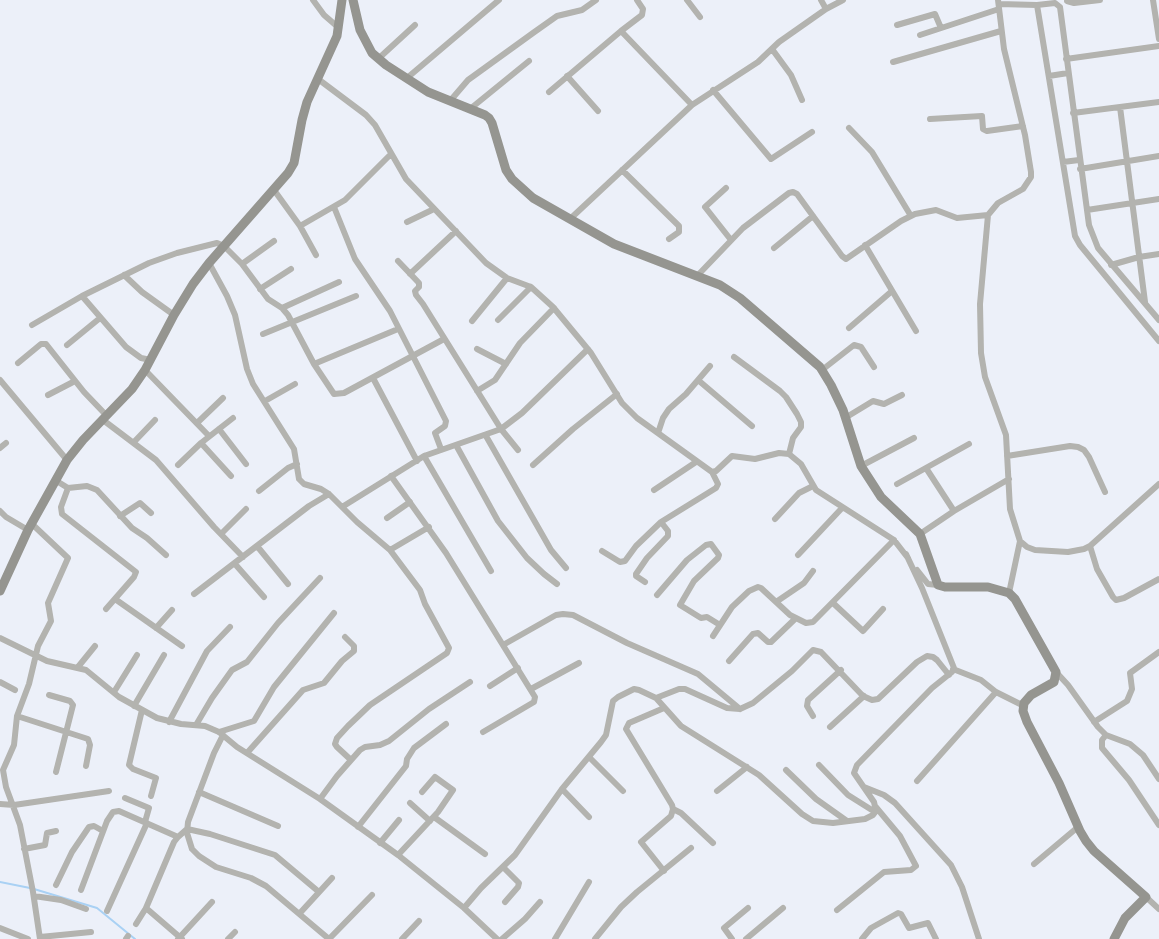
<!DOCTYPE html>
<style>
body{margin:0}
canvas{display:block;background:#ecf0f9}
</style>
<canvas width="1159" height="939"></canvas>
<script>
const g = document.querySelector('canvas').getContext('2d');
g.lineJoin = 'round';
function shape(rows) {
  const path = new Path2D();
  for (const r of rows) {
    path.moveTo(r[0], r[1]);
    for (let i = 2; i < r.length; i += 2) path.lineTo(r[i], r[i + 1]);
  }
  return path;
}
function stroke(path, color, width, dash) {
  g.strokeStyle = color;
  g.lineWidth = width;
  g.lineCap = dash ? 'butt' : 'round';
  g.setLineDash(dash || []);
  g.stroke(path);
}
stroke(shape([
 [0,882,30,888],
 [34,889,97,908,135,939]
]), '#a9d1f4', 2);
stroke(shape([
 [313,0,324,15,339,28],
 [687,0,700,17],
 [821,0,826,9],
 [998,0,1004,49,1025,135,1031,172,1031,177,1023,189,998,203,988,215,980,304,981,353,985,377,1006,435,1010,509,1020,541,1027,547,1035,550,1068,552,1084,549,1090,546,1159,484],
 [1153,0,1159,39],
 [1067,1,1074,3,1100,0],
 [999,4,1037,5,1055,3,1060,7,1089,225,1098,248,1159,320],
 [1037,5,1075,236,1080,245,1159,341],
 [897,25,935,14,941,28],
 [621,31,692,105],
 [920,35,999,9],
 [772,49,791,75,802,100],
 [378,59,415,25],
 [1066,59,1159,46],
 [893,62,1001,31],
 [567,76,598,111],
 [1049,76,1068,73],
 [407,78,499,0],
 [318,79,366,115,375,125,406,179,486,263,507,278,531,287,553,307,591,353,622,403,637,418,712,472,716,471,732,456,755,459,779,453,789,454,801,464,816,490,894,540,908,558],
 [713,90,771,159,812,132],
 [549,92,621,31,642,15,643,9,637,0],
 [450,101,468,80,533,33,557,16,582,10,596,0],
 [1120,107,1145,302],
 [470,109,529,61],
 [1073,113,1159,102],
 [930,119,982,116,983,129,987,131,1023,126],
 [849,128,872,152,911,216],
 [1063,162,1079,160],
 [1080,169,1159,156],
 [622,170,679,226,679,232,669,239],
 [726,188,705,207,731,240],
 [274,190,300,226,316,255],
 [334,207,355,259,390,311,446,421,445,426,435,433,441,449],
 [1087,210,1159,199],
 [570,219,692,105,758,62,779,42,826,9,843,0],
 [407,222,434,209],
 [300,226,345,200,391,154],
 [865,245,916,331],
 [774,248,813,216],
 [398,261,419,283,419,287,415,291,416,295,423,304,501,429,518,450],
 [209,263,227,296,235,315,247,369,253,384,294,449,299,479,304,484,321,489,329,494,357,522,390,550,420,590,425,604,449,648,447,653,370,705,348,726,337,738,335,744,337,747,351,760],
 [242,264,274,241],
 [1111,265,1139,257,1159,254],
 [410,274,456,231],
 [124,275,142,292,174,315],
 [698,275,743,228,789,193,793,192,797,194,842,256,846,259,901,221,915,214,936,210,957,218,988,215],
 [260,289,291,269],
 [82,296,126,347,141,358,151,360],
 [282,308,339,282],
 [498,320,531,287],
 [472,321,507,278],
 [32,325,82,296,149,263,177,253,217,243,224,246,242,264,268,299,282,308,288,315,314,364,334,394,344,393,444,339],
 [849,328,892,291],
 [263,334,356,296],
 [67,345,100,318],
 [477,349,506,364],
 [734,357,780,391,786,397,797,414,801,422,801,427,793,438,789,454],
 [18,363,41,344,46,344,84,392,107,416],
 [314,364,398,329],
 [145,370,209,436],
 [822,370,854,345,861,347,874,367],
 [373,378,417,461],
 [0,380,67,460],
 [698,380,752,426],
 [477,391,495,380,520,343,554,308],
 [48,395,75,381],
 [265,401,295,384],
 [845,418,873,401,884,404,902,395],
 [103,420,156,460,214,527,243,557],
 [197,423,223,398],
 [219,429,246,464],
 [658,433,663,418,669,409,686,394,710,366],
 [486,436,551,550,566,568],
 [134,442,155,420],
 [201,443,231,476],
 [456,445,498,521,527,558,544,574,557,584],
 [0,448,6,443],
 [424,456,491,571],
 [1007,456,1070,446,1078,447,1084,450,1089,457,1105,492],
 [178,465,201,443,233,418],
 [533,465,573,429,617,394],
 [861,466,914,438],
 [926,468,954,511],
 [391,476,446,553,535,697,534,702,483,732],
 [55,480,68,488,87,486,97,490,132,528,147,538,166,555],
 [897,484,969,444],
 [68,488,61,507,62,514,136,572,134,577,106,609],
 [654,490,696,462],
 [259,491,288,468,297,464],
 [342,507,424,456,501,429,522,413,588,349],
 [0,511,6,517,28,530],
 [120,516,140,503,151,513],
 [387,518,410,502],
 [775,519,799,493,813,486],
 [32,524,68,558,48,603,51,621,38,646,29,684,17,716,14,745,3,770,6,787,20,825,33,892,40,939],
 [221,534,246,509],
 [920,534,954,511,1009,479],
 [257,546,288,584],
 [1090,546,1097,569,1113,597,1116,600,1124,598,1159,579],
 [390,550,429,527],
 [602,551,620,562,625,561,636,546,661,522,716,488,718,484,712,472],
 [798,555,842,508],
 [235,564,264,597],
 [917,570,928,584,938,585],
 [645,582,636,576,636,574,647,558,668,536,668,531,661,522],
 [1009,593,1020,541],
 [194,594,309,506,329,494],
 [657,595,687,560,706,545,711,544,719,555,718,558,694,581,680,605,701,618,707,617,720,625],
 [115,599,182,646],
 [776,602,804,583,813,571],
 [833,603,863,631,883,609],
 [156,628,172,610],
 [713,636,732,607,749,591,758,587,761,588,790,615,806,623,813,622,894,540],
 [0,638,47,661,86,670,119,697,157,718,181,724,205,726,219,732,237,747,320,799,398,855,464,908,497,939],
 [503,645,556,615,563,614,573,615,627,643,698,674,740,709],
 [729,661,753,634,758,633,768,642,771,642,796,618],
 [78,667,95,646],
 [953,669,981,680,996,692,1022,705],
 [1056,672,1068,685,1098,727,1106,735,1130,744,1143,755,1159,779],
 [0,682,15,690],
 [490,686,518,668],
 [531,689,579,663],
 [114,692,137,655],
 [49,695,70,701,73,705,56,772],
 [656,698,679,689,685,689,727,708,740,709,753,703,792,671,813,650,821,652,863,696,872,700,878,699,917,662,927,656,933,657,937,660,949,675],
 [134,706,164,655],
 [142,710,129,765,133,769,156,778,151,796],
 [17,716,88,739,90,745,86,766],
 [813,716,807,706,808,700,841,670],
 [169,722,207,651,230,627],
 [1094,722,1127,701,1132,689,1130,673,1159,652],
 [196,725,212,698,232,670,247,662,278,623,320,578],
 [830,727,864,696],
 [219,732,254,721,274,687,334,613],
 [223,735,214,753,188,822,187,833,192,849,199,856,216,867,251,878,266,886,329,939],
 [1106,735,1102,740,1102,748,1129,780,1159,825],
 [247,753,303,690,324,683,342,661,354,651,354,646,345,637],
 [589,757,623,791],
 [819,765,848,795,875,812],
 [786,770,816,799,847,821],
 [917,781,996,692],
 [864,787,884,795,895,803,951,865,962,887,979,939],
 [562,789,589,817],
 [717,791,747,767],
 [199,792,278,826],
 [125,798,149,808,145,822],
 [320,799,337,776,360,750,365,747,380,745,389,741,429,709,470,682],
 [410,803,430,821],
 [0,804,14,805,109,791],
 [673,809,681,813,713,843],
 [434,817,485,854],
 [358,827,406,766,407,759,414,748,446,724],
 [380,843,399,820],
 [24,849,45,845,47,833,56,831],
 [398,855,438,812,453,790,435,777,422,792],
 [1034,864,1078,827],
 [504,868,519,883,518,887,505,902],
 [664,871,641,842,671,816,673,809,672,805,626,729,629,723,664,708],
 [56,885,72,852,89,827,94,826,103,831],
 [81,890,107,821,113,812,119,811,178,837],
 [34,896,61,900,86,909],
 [1146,897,1159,909],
 [146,908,182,939],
 [464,908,481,888,515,855,562,789,601,742,606,735,613,701,618,697,634,689,639,690,656,698,681,726,759,775,802,814,813,821,833,823,865,819,873,815,876,811,874,802,854,773,857,765,932,688,952,672,954,668,922,588,906,554],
 [837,910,884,872,911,870,916,866,900,836,875,806],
 [107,911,147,823],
 [300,913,332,878],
 [136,924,146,908,174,842,178,837,187,829,210,834,275,855,319,892],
 [0,928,28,939],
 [40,937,91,932],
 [126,939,128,936],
 [178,939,212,902],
 [228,939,235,932],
 [329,939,372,895],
 [402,939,419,921],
 [502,939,525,919,540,902],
 [555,939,589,882],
 [595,939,621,907,637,892,691,848],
 [732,939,724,928,748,908],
 [746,939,783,908],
 [862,939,871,928,898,913,901,914,909,928,928,923,936,939]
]), '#b3b3af', 6);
stroke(shape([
 [353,0,360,30,372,53,386,65,428,92,485,115,489,118,492,123,506,170,512,179,533,198,614,244,720,285,740,298,820,367,831,385,843,410,861,466,881,497,920,534,938,585,945,587,988,587,1009,593,1015,599,1056,672,1054,682,1031,695,1024,703,1023,711,1027,722,1059,783,1080,831,1086,841,1094,851,1146,897,1125,918,1114,939],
 [0,591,28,530,67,460,83,440,132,389,145,370,174,315,193,284,209,263,288,173,294,163,302,120,307,102,337,36,342,0]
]), '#959590', 9);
</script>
